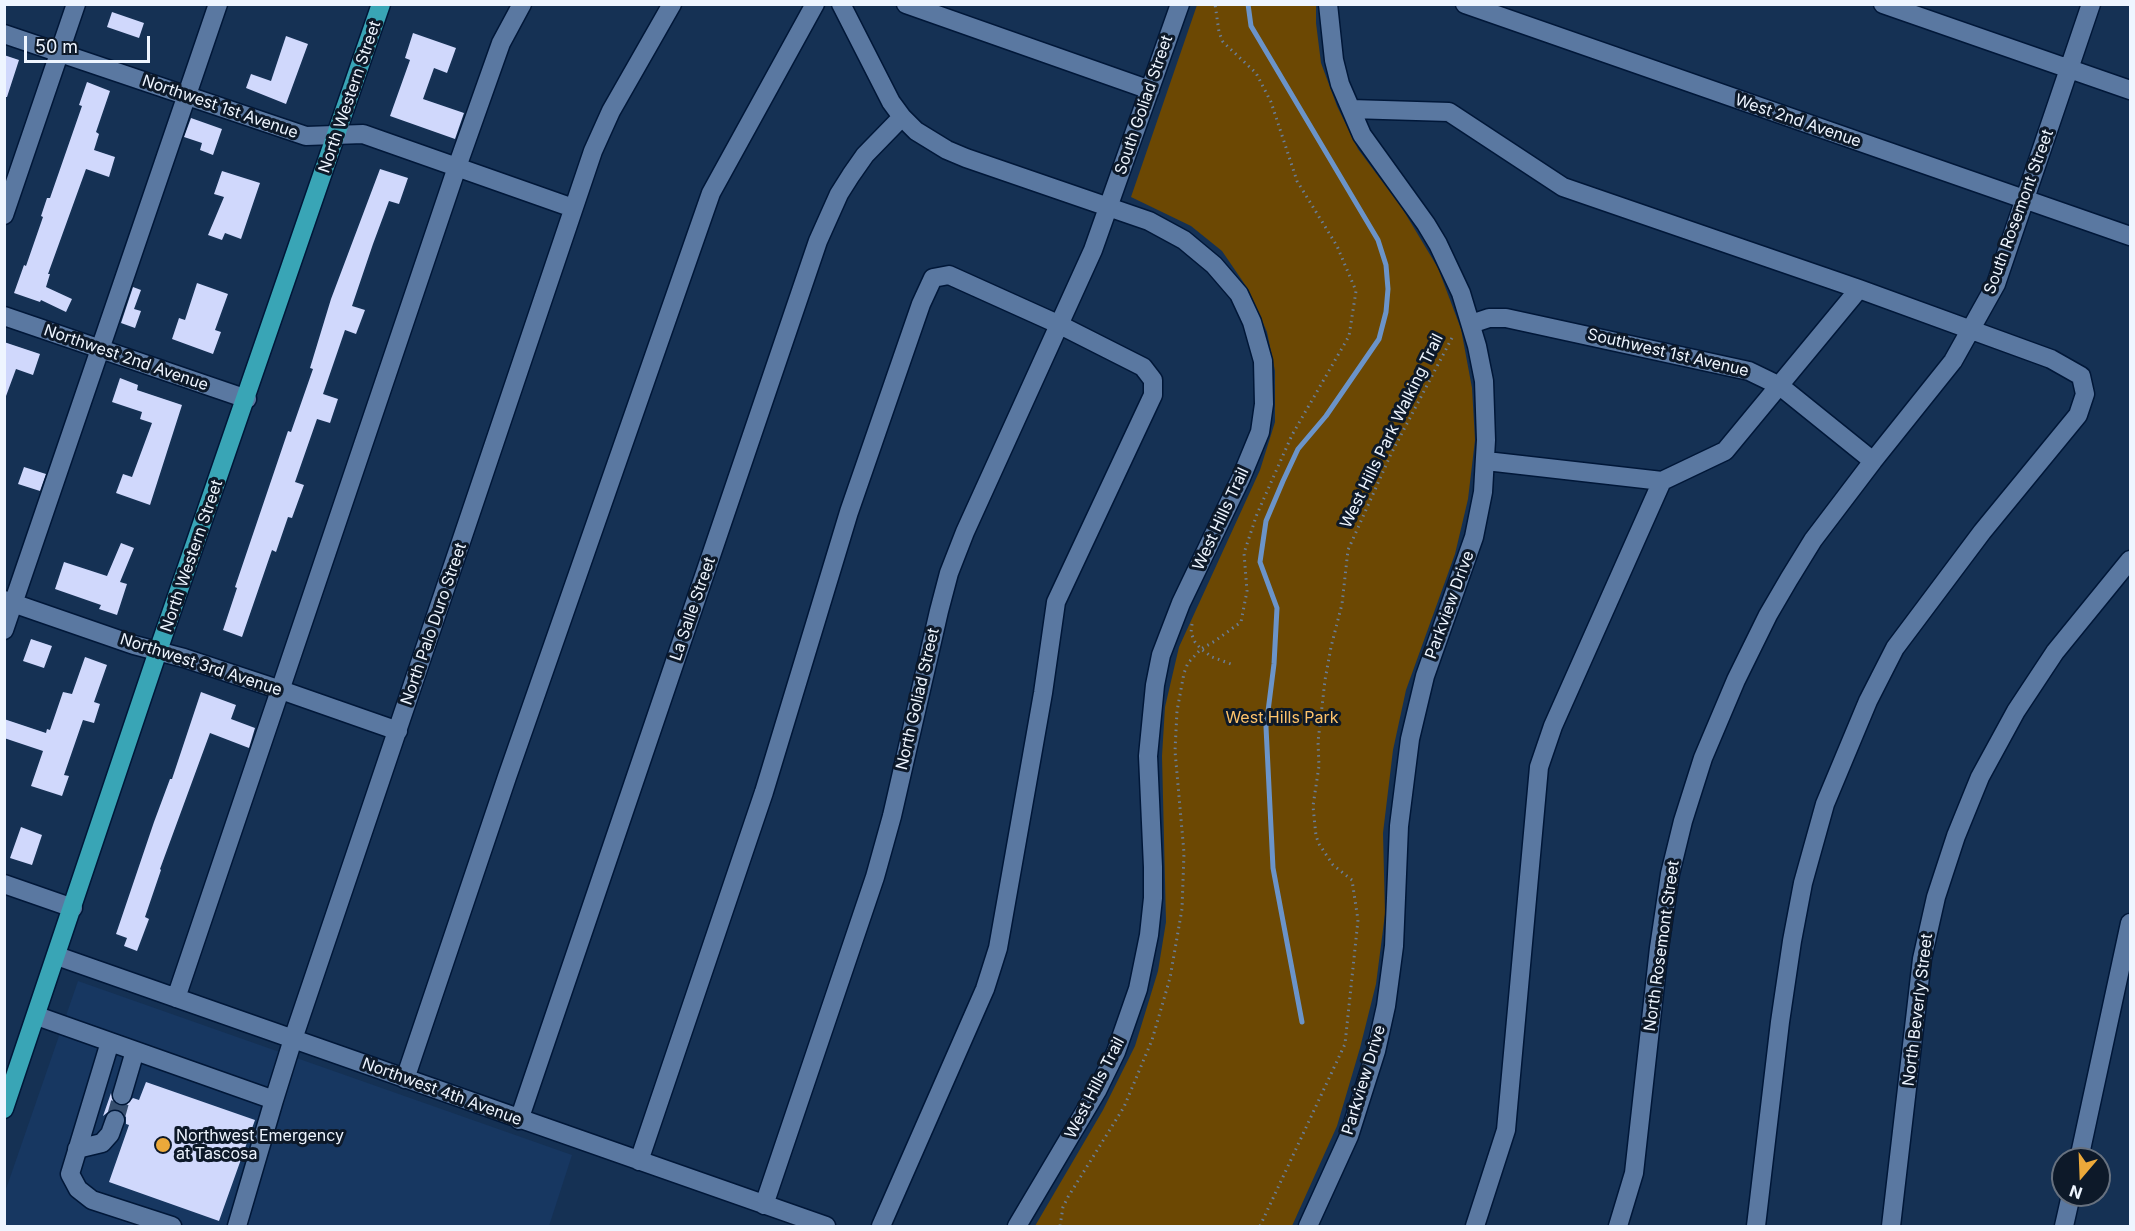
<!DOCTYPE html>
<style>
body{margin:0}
#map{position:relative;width:2135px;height:1231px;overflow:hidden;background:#153154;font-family:Inter,sans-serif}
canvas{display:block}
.frame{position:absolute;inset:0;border:6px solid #eef5ff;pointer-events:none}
.north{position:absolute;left:2051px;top:1147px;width:60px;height:60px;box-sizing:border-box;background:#0d1929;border:2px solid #67717f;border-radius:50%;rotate:199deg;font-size:16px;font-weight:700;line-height:24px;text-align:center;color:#eef5ff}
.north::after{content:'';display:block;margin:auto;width:21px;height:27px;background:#eca93a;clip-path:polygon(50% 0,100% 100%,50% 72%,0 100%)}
.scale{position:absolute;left:24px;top:36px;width:126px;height:27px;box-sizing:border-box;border:3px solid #eef5ff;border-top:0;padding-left:8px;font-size:18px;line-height:21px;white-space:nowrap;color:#eef5ff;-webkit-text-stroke:4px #0d1929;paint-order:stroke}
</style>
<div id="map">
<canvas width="2135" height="1231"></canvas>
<div class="frame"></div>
<div class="north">N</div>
<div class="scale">50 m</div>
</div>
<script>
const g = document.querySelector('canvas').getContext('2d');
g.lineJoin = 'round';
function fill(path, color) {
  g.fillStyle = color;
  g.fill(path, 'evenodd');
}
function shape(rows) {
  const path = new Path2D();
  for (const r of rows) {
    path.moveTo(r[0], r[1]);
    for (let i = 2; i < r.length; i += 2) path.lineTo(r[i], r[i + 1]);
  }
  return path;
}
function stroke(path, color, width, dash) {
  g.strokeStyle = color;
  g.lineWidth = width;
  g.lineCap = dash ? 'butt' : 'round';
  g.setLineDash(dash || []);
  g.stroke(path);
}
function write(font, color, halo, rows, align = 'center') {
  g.font = font + ' Inter,sans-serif';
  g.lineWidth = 6;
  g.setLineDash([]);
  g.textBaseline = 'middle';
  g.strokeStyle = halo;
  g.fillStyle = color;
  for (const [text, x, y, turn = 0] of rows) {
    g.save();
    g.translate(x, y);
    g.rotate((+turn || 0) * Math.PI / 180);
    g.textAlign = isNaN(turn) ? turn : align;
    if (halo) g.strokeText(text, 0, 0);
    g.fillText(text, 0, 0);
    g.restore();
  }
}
fill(shape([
 [78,981,572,1155,549,1226,5,1226,5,1192]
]), '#173761');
fill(shape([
 [1197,5,1316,5,1316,23,1321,63,1337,106,1358,149,1402,208,1438,268,1461,329,1472,388,1475,440,1468,499,1455,554,1406,690,1393,750,1383,833,1385,914,1376,984,1360,1048,1337,1126,1292,1226,1035,1226,1103,1110,1135,1046,1158,971,1166,922,1162,756,1165,707,1179,647,1260,470,1275,422,1275,371,1267,332,1248,289,1222,251,1191,226,1131,197]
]), '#6c4803');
stroke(shape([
 [1248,4,1251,26,1378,240,1386,265,1388,289,1386,312,1379,339,1326,416,1298,449,1283,481,1266,521,1260,562,1277,608,1274,664,1266,727,1273,868,1302,1022]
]), '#6b94c9', 5);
fill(shape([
 [112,12,144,23,139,38,107,27],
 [413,33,456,48,447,73,434,68,423,99,464,113,455,139,390,116,410,60,405,58],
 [286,36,308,44,286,104,246,88,251,74,271,81],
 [4,55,19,60,7,97,4,97],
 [87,82,110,91,96,132,99,134,94,150,115,157,109,177,86,169,48,274,50,274,46,287,72,299,66,312,41,300,40,302,14,293,24,265,26,266,43,217,41,216,47,198,50,198,82,106,79,105],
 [191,118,222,129,213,155,200,150,202,143,184,137],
 [380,169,408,178,399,204,389,201,373,244,352,306,365,310,356,334,345,330,323,394,338,399,330,423,317,419,295,482,304,485,292,518,288,517,276,552,272,550,242,637,223,630,237,588,235,587,288,431,291,432,313,369,310,368,331,299],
 [222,171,260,183,241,239,225,233,222,240,208,235,224,197,214,194],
 [197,283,228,294,215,330,221,332,213,354,172,339,179,318,185,320],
 [133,287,141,290,134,309,141,311,135,328,121,323],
 [4,342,40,354,33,375,16,369,6,396,4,395],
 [120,378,138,385,137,390,182,405,150,505,116,493,123,474,132,477,152,423,140,419,142,412,112,402],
 [24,467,46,474,40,491,18,484],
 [121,543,134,548,120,582,127,584,117,615,99,609,101,605,55,589,64,562,107,576],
 [31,639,52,646,44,668,23,661],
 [85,657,107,665,94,702,100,704,94,723,83,720,64,775,69,776,62,796,31,786,43,751,4,738,4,719,46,733,47,729,50,730,63,692,72,694],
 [201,692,236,705,231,719,255,728,249,748,210,733,160,869,161,870,145,917,149,919,137,951,124,946,127,938,116,934,154,822,170,779,172,779],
 [21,827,42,835,32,865,10,858],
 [146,1082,255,1120,219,1221,109,1182,129,1125,126,1124,126,1117,119,1110,112,1109,103,1116,111,1093,114,1103,125,1106,133,1098,139,1100]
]), '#d0d8fc');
stroke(shape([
 [115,1120,122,1095]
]), '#364e6e', 18, [18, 9]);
const minor = shape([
 [841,4,891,102,902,117,916,131,947,150,966,158,1149,221,1184,240,1214,265,1239,294,1252,322,1263,361,1264,404,1260,432,1241,478,1181,603,1161,655,1155,685,1148,756,1153,867,1153,898,1149,935,1138,989,1116,1052,1097,1091,1017,1226],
 [906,4,1150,90],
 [1465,4,2130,236],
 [1883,4,2130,90],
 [4,34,306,136,363,134,573,208],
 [1351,109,1449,112,1563,187,1859,289,2051,359,2081,376,2085,394,2078,415,1982,532,1895,648,1868,701,1825,804,1803,883,1792,941,1780,1022,1756,1226],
 [4,215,76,4],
 [4,316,247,399],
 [1471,324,1489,318,1506,318,1749,371,1780,386,1873,461],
 [1486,461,1662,481,1725,451,1859,289],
 [4,600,134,645,184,658,281,690,398,731],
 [4,630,218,4],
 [4,884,73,908],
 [57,956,826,1226],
 [176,998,457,167,501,43,522,4],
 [37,1016,274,1100,293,1039,593,151,611,111,672,4],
 [110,1042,70,1174,78,1189,92,1200,172,1226],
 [405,1079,507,777,711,193,815,4],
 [122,1095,135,1051],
 [519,1120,818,241,839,194,851,175,865,155,902,117],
 [77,1149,102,1143,110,1134,115,1120],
 [2079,1159,2130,923],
 [639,1161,764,792,849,512,921,304,933,278,949,275,1060,325,1143,367,1153,380,1153,395,1056,602,1043,693,998,948,985,989,881,1226],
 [764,1205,875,877,892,816,939,611,949,573,965,532,1093,250,1180,4],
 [237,1226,274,1100],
 [1308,1226,1349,1136,1376,1051,1386,1006,1394,946,1399,826,1410,739,1425,676,1474,537,1483,492,1486,440,1484,381,1477,346,1461,293,1438,244,1426,224,1362,135,1340,84,1334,60,1328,4],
 [1475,1226,1506,1130,1539,767,1553,726,1662,481],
 [1618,1226,1634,1173,1659,948,1670,874,1683,821,1703,758,1736,680,1768,615,1789,579,1813,540,1873,461,1953,361,1996,284,2091,4],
 [1891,1226,1922,959,1936,897,1956,836,1980,777,2016,711,2055,652,2130,560],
 [2064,1226,2071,1195]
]);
const major = shape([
 [4,1109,158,651,381,4]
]);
stroke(minor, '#001738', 21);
stroke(major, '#001738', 21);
stroke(shape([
 [1192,624,1191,633,1195,642,1201,649,1212,657,1231,664],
 [1060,1226,1063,1207,1068,1197,1124,1107,1152,1040,1170,978,1182,909,1184,853,1175,751,1177,711,1184,673,1188,663,1201,649,1215,641,1241,622,1247,591,1244,553,1257,514,1292,435,1349,336,1356,291,1337,246,1297,181,1271,102,1256,73,1223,42,1219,32,1215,4],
 [1260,1226,1345,1044,1358,920,1352,880,1333,865,1319,844,1316,836,1313,806,1319,766,1318,742,1325,680,1331,647,1342,604,1348,550,1391,454,1454,334]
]), '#6a7e97', 3, [1.5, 4.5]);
stroke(minor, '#5a78a1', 18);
stroke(major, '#39a5b6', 18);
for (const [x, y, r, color] of [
 [163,1145,8,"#eca93a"]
]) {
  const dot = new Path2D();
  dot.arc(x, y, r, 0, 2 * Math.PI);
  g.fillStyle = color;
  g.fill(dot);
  stroke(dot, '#0d1929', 2);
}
write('16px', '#eef5ff', '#0d1929', [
 ["North Western Street",350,97,-71],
 ["South Goliad Street",1144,105,-71],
 ["Northwest 1st Avenue",220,107,19],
 ["West 2nd Avenue",1798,121,19],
 ["South Rosemont Street",2019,212,-70],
 ["Southwest 1st Avenue",1668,353,13],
 ["Northwest 2nd Avenue",126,358,19],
 ["West Hills Park Walking Trail",1392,431,-64],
 ["West Hills Trail",1221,519,-65],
 ["North Western Street",192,556,-71],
 ["Parkview Drive",1450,605,-70],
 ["La Salle Street",693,609,-71],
 ["North Palo Duro Street",434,624,-71],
 ["Northwest 3rd Avenue",201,665,18],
 ["North Goliad Street",918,699,-77],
 ["North Rosemont Street",1662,946,-82],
 ["North Beverly Street",1918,1010,-83],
 ["Parkview Drive",1364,1080,-73],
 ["West Hills Trail",1095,1088,-63],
 ["Northwest 4th Avenue",442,1092,20]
]);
write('16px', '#ffc46b', '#0d1929', [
 ["West Hills Park",1282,718]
]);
write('16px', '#eef5ff', '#0d1929', [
 ["Northwest Emergency",176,1136],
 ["at Tascosa",176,1154]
], 'left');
</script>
